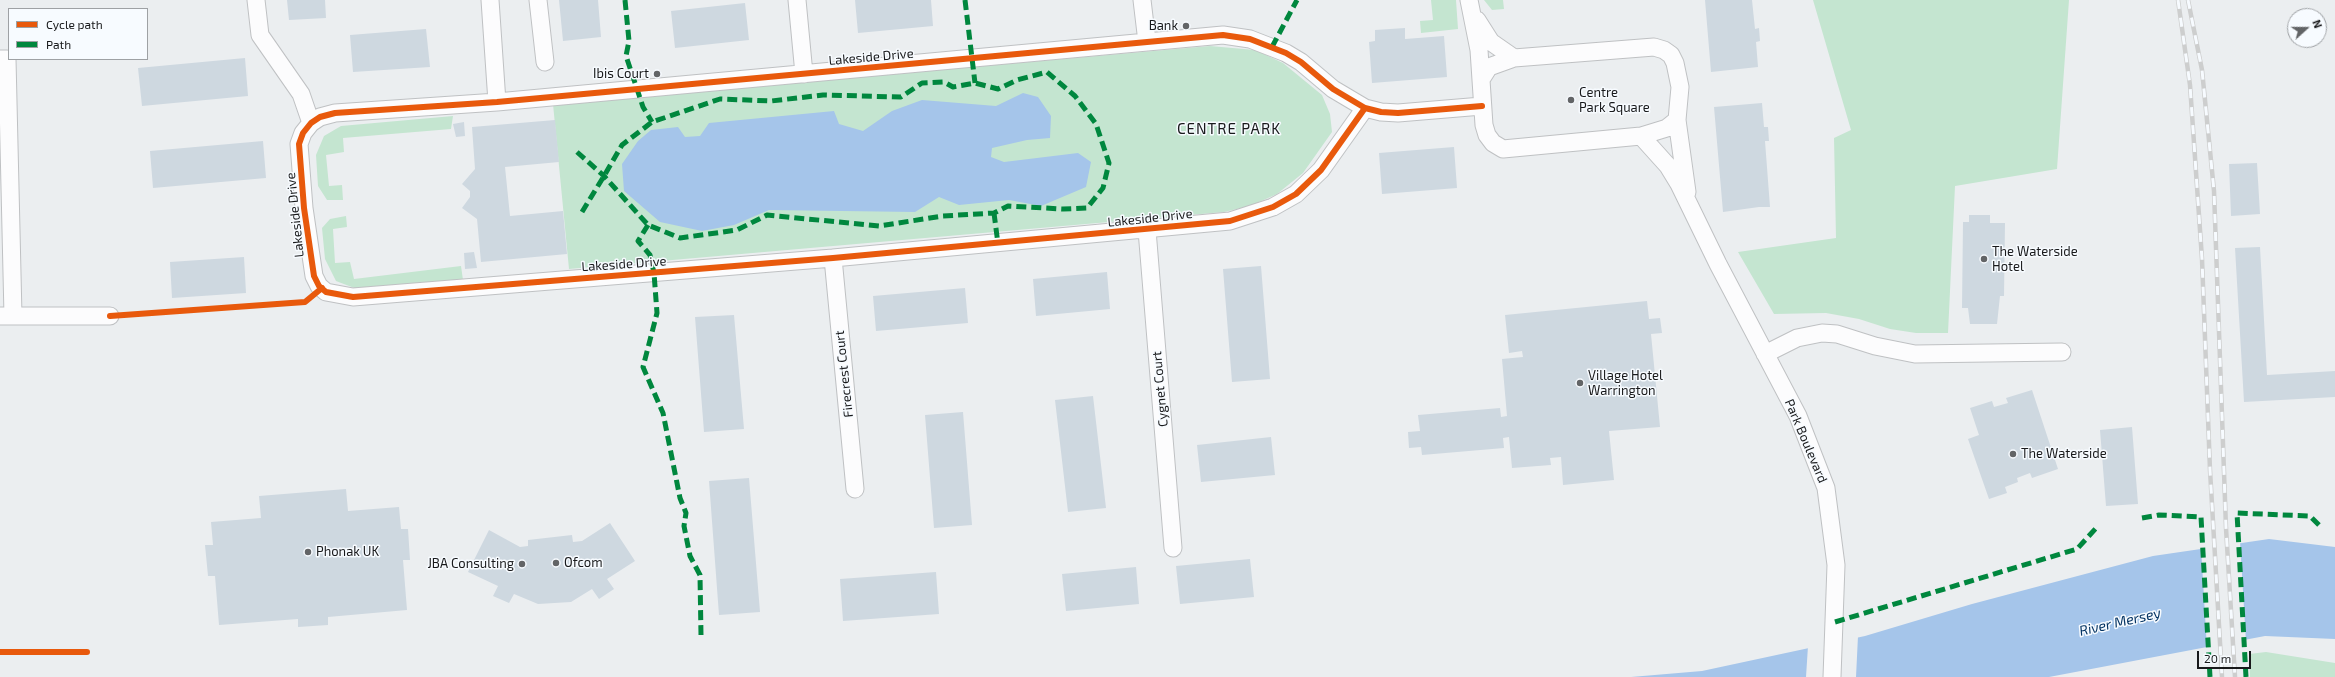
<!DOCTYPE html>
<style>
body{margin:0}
#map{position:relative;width:2335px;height:677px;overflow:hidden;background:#ebeef0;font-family:"Exo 2",sans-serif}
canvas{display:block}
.legend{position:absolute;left:8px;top:8px;width:140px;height:52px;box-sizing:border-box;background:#f7fbff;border:1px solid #9ea1a4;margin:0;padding:5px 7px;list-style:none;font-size:12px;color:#18191b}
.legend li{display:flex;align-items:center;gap:8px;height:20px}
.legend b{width:20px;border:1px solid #9ea1a4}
.north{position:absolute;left:2287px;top:8px;width:40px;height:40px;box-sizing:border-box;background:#f7fbff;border:1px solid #9ea1a4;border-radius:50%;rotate:69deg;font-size:11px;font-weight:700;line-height:16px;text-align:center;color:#18191b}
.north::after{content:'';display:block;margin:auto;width:14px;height:18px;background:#626466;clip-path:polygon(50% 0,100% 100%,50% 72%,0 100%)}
.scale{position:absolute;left:2197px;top:651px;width:54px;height:18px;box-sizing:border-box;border:2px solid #18191b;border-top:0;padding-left:5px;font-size:12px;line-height:14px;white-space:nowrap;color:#18191b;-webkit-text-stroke:3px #f7fbff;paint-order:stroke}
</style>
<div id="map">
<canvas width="2335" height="677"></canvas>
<ul class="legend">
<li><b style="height:5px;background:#e8590c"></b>Cycle path</li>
<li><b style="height:5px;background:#00873e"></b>Path</li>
</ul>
<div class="north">N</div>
<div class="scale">20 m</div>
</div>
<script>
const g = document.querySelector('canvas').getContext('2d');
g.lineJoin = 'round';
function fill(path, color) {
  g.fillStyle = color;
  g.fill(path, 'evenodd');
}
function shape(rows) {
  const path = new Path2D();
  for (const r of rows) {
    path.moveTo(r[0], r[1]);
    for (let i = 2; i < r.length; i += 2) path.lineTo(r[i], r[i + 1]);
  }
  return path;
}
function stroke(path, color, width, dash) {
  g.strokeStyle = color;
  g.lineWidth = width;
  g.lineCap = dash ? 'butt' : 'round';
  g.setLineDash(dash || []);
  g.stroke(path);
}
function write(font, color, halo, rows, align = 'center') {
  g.font = font + ' "Exo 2",sans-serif';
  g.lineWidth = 3;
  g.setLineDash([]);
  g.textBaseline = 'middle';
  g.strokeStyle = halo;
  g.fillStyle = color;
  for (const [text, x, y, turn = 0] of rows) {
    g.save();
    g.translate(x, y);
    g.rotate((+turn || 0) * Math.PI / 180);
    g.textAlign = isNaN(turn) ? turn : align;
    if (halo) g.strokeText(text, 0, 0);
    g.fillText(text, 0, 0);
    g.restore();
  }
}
fill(shape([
 [1431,0,1456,0,1458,29,1421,33,1420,21,1433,20],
 [1484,0,1503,0,1504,9,1492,10],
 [1813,0,2069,0,2057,169,1955,186,1948,333,1916,333,1890,329,1859,319,1826,313,1774,314,1738,252,1836,238,1834,138,1851,130],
 [1210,46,1255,50,1283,63,1322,95,1330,114,1332,132,1303,173,1277,194,1250,206,1224,212,569,269,553,104],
 [453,116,451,129,343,138,344,152,326,155,329,186,342,185,343,200,327,200,318,186,316,155,324,136,341,126],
 [346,216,347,227,333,229,335,263,350,262,354,279,461,266,463,280,357,289,336,281,325,259,322,228,330,219],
 [2266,652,2335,663,2335,677,2250,677,2249,654]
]), '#c4e5d0');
fill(shape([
 [1023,93,1038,97,1051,116,1050,138,1027,140,992,148,991,157,1004,162,1078,153,1091,162,1086,187,1041,206,1009,200,959,205,939,197,915,212,769,210,734,225,702,231,660,222,624,191,622,164,638,141,651,130,678,127,685,137,700,136,709,123,834,111,839,124,863,131,892,111,922,100,996,106],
 [2269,539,2335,547,2335,639,2265,636,2049,677,1631,677,1702,671,1865,636,1972,604,2153,556]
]), '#a5c5ea');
fill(shape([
 [2240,541,2246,642,2207,649,2201,547],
 [1858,636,1856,677,1806,677,1808,646]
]), '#ebeef0');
fill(shape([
 [287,0,325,0,326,18,289,20],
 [559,0,598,0,601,37,563,41],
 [855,0,931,0,933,26,858,33],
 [1705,0,1752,0,1755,29,1759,28,1760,41,1756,42,1758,67,1711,72],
 [745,3,749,40,675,48,671,11],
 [1405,28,1405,39,1444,36,1447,77,1372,83,1369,42,1375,41,1375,30],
 [426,29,430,67,353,72,350,35],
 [245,58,248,96,142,106,138,68],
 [1762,103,1764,127,1768,127,1769,141,1765,141,1770,207,1759,207,1723,212,1714,107],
 [555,120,559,162,505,167,510,216,563,211,567,254,481,262,477,219,462,208,470,197,470,191,462,184,475,169,472,127],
 [464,122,465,136,456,137,453,124],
 [263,141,266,178,153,188,150,151],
 [1454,147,1457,188,1382,194,1379,153],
 [2257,163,2260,214,2231,216,2229,164],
 [1969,215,1990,215,1990,223,2005,223,2004,296,2000,296,1997,324,1970,324,1968,308,1962,308,1963,222,1969,222],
 [2260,247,2267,375,2335,371,2335,397,2244,402,2235,248],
 [474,252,477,268,465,269,464,253],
 [244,257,246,293,172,298,170,262],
 [1261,266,1270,379,1232,382,1223,269],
 [1107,272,1110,309,1036,316,1033,279],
 [965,288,968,323,876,331,873,296],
 [1647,301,1649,319,1660,318,1662,333,1651,334,1660,427,1609,431,1614,480,1563,485,1561,457,1550,458,1551,465,1512,468,1509,437,1503,438,1504,448,1422,455,1421,447,1409,448,1408,432,1420,431,1418,415,1500,408,1501,417,1507,416,1502,359,1523,357,1522,351,1509,353,1505,315],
 [734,315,744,429,704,432,695,317],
 [2032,390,2058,469,2032,478,2030,473,2017,478,2018,482,2005,487,2007,493,1989,499,1968,439,1979,435,1970,408,1992,401,1994,407,2008,403,2006,398],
 [1093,396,1106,508,1068,512,1055,400],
 [963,412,972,525,934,528,925,415],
 [2132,427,2138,504,2106,506,2100,430],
 [1271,437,1275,475,1201,482,1197,445],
 [749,478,760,612,719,615,709,481],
 [346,489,348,511,399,507,401,529,408,529,410,560,403,560,407,610,328,617,328,625,298,627,298,619,219,625,215,576,208,576,205,545,213,545,211,522,261,518,259,496],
 [610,523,635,561,607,579,614,589,599,599,592,589,571,602,538,604,514,594,509,603,493,596,498,586,468,572,489,530,520,547,528,546,528,540,572,535,573,542,582,541],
 [1250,559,1254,597,1180,604,1176,566],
 [1136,567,1139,604,1066,611,1062,574],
 [936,572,939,614,843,621,840,579]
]), '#ced8e0');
const street = shape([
 [256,0,260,35,301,94,311,123],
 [490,0,497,102],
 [538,0,545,62],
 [797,0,804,74],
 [1142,0,1147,42],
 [1469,0,1479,50,1484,125,1487,135,1493,143,1503,149,1641,136,1667,128,1677,120],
 [1477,20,1491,42,1514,58],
 [0,59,7,59,13,316],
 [1482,78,1489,67,1514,58,1654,47,1664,50,1671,55,1675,63,1680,87,1677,120,1687,192],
 [1365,108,1333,89,1301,62,1286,53,1250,39,1223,35,497,102,335,113,320,117,311,123,303,133,299,144,304,208,314,276,319,286,326,292,353,297,833,258,1230,221,1273,207,1296,194,1321,170,1365,108,1381,112,1398,113,1482,106],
 [1641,136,1668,166,1679,184,1718,264,1798,416,1826,488,1836,565,1832,677],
 [1147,230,1173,548],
 [833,258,855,489],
 [0,316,110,316],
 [1765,354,1797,338,1822,333,1837,334,1875,346,1915,354,2062,352]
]);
stroke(street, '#bfc1c3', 19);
stroke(street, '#fcfcfd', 17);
const rail = shape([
 [2178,0,2190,85,2202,259,2210,470,2222,677],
 [2188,0,2202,70,2214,191,2226,528,2235,677]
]);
stroke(rail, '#cdcece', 4.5);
stroke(rail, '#f7fbff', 3, [9]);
stroke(shape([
 [625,0,629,41,626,56,643,107,652,122],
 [965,0,975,83],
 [1272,47,1297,0],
 [577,152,604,176,648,225,680,238,737,230,767,215,879,226,943,216,994,213,1008,206,1063,209,1087,208,1103,188,1109,163,1096,124,1075,96,1047,72,1017,80,998,89,975,83,953,87,944,82,922,83,901,97,823,95,771,101,720,99,652,122,622,145,604,176,582,212],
 [994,213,998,244],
 [648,225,638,241,650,255,654,273,657,313,643,367,663,413,680,498,686,513,684,526,690,556,700,575,701,635],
 [2142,518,2159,515,2201,517,2210,677],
 [1835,622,2077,549,2098,526],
 [2246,677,2237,513,2310,516,2321,527]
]), '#00873e', 5, [10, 5]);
stroke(shape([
 [1365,108,1333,89,1301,62,1286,53,1250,39,1223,35,497,102,335,113,320,117,311,123,303,133,299,144,304,208,314,276,319,286,326,292,353,297,833,258,1230,221,1273,207,1296,194,1321,170,1365,108,1381,112,1398,113,1482,106],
 [110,316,305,302,322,288],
 [0,652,87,652]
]), '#e8590c', 6);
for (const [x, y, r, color] of [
 [1186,26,4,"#626466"],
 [657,74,4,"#626466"],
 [1571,100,4,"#626466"],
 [1984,259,4,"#626466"],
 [1580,383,4,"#626466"],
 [2013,454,4,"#626466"],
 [308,552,4,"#626466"],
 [556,563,4,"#626466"],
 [522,564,4,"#626466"]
]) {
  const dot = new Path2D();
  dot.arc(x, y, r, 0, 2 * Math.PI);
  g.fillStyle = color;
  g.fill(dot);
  stroke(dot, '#f7fbff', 1.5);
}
write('13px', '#18191b', '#f7fbff', [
 ["Bank",1178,26,"right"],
 ["Ibis Court",649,74,"right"],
 ["Centre",1579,93],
 ["Park Square",1579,108],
 ["The Waterside",1992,252],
 ["Hotel",1992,267],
 ["Village Hotel",1588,376],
 ["Warrington",1588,391],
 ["The Waterside",2021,454],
 ["Phonak UK",316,552],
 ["Ofcom",564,563],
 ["JBA Consulting",514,564,"right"]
], 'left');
write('13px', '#18191b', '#f7fbff', [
 ["Lakeside Drive",871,57,-5],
 ["Lakeside Drive",295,215,-96],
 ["Lakeside Drive",1150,218,-6],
 ["Lakeside Drive",624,264,-4],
 ["Firecrest Court",844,374,-96],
 ["Cygnet Court",1160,389,-95],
 ["Park Boulevard",1806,441,67]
]);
write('italic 14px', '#053463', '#f7fbff', [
 ["River Mersey",2120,622,-13]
]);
g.letterSpacing = '1px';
write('15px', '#18191b', '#f7fbff', [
 ["CENTRE PARK",1229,129]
]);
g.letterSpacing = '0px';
</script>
